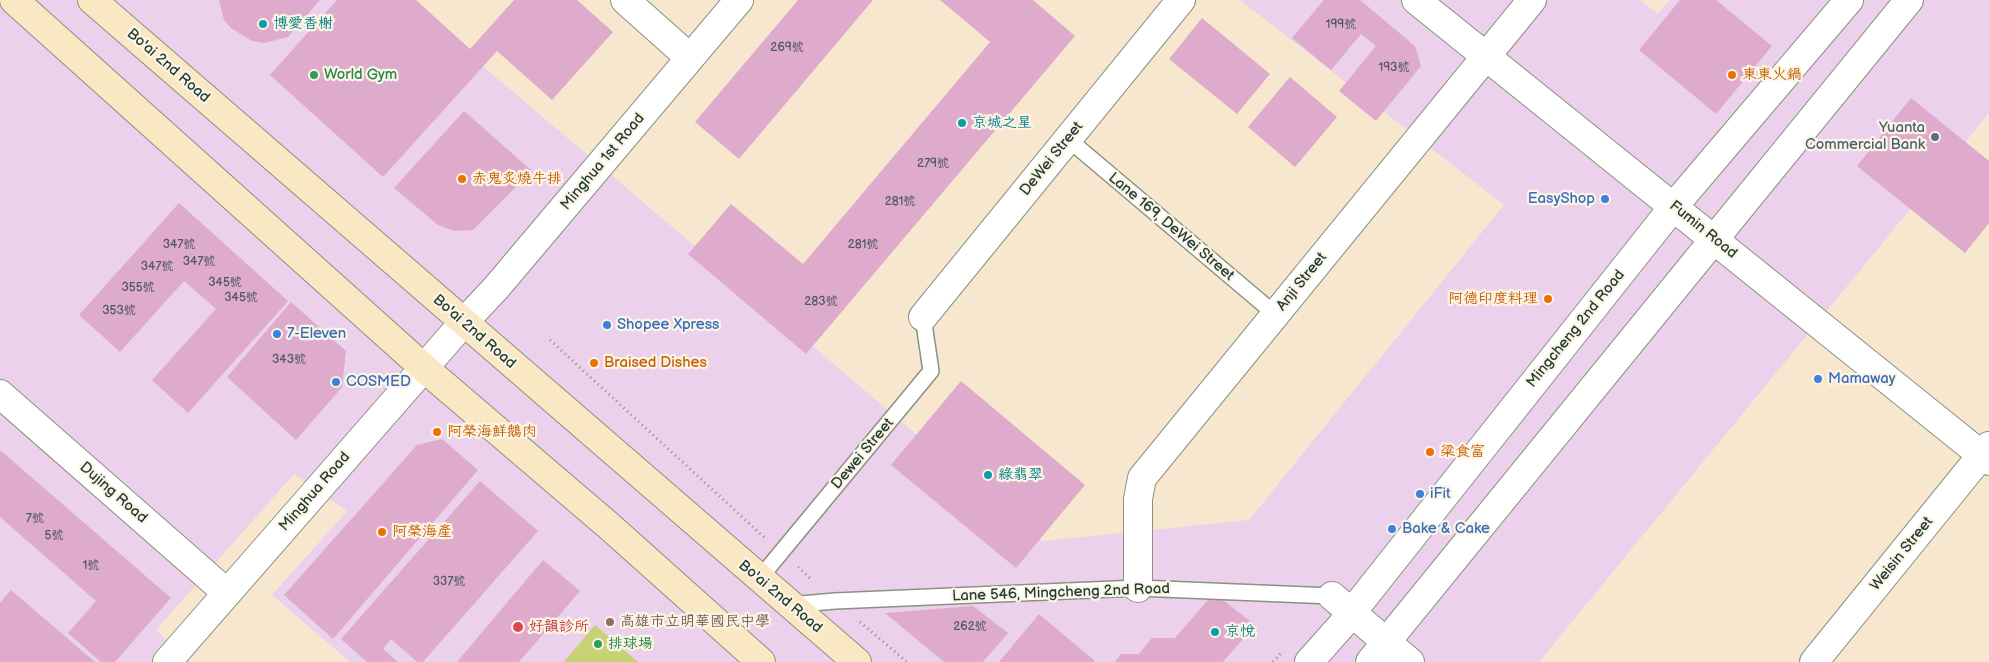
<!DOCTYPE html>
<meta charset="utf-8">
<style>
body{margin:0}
canvas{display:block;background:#f6e7ce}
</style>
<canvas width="1989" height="662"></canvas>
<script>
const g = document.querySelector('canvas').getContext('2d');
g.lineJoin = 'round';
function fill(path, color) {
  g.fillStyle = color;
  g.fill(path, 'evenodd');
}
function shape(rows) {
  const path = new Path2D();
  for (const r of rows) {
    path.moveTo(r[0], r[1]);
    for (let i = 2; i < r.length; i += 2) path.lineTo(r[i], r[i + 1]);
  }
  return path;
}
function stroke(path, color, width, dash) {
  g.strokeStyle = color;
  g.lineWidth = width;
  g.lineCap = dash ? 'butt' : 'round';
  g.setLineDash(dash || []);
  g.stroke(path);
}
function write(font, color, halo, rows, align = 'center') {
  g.font = font + ' "Balsamiq Sans","LXGW WenKai TC",sans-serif';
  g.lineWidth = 4.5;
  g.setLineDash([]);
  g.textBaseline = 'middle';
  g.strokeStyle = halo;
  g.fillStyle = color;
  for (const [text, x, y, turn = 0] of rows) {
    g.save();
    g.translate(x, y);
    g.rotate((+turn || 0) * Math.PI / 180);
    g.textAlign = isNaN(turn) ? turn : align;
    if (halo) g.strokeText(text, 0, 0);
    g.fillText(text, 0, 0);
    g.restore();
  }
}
fill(shape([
 [0,0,405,0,1042,541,1249,520,1504,205,1240,0,1640,0,1658,14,1670,0,1989,0,1989,113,1539,662,350,662,272,595,347,511,294,474,156,630,191,662,0,662]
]), '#ebd1eb');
fill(shape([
 [595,625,638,662,564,662]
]), '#c6d374');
fill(shape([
 [219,0,320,0,288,37,264,43,252,41,231,28,224,20],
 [337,0,416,0,470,49,514,0,577,0,613,32,552,100,497,51,383,177,270,75],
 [798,0,873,0,739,159,695,122],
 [940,0,1033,0,1075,36,806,354,688,254,731,204,803,264,990,42],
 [1324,0,1360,0,1415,46,1421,66,1376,121,1339,91,1376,46,1361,34,1331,70,1292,38],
 [1680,0,1716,0,1772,46,1716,114,1639,50],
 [1202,18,1270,74,1237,114,1169,59],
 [1290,77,1337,117,1295,167,1248,127],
 [1911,98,1989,161,1989,223,1965,253,1857,166],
 [464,111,532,171,473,230,454,231,438,225,394,188],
 [179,203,288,301,188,413,152,380,216,309,184,281,120,352,79,315],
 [291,302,346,351,342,387,296,440,227,377],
 [961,381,1085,485,1016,568,891,465],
 [442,439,478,470,333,639,284,595,417,445],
 [0,450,171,598,115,662,101,662,68,633,96,601,0,517],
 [480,481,538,531,423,662,417,662,391,639,383,649,398,662,367,662,341,639],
 [543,560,580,591,519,662,457,662],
 [11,590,95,662,0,662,0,603],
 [1214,593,1255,625,1223,662,1115,662,1121,654,1139,654,1152,638,1175,638],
 [973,606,1008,633,983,662,944,662,885,613],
 [1039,614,1095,661,1094,662,999,662]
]), '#deabcd');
const service = shape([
 [1068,139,1275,314],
 [759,579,931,371,923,317],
 [790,605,835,601,1138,588,1332,596]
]);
const minor = shape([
 [625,0,690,58],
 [1416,0,1989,461],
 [923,317,1181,0],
 [0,394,227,593],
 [1138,588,1138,499,1142,478,1532,0],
 [1332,596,1410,662],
 [167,662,464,322,496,288,739,0],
 [1814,662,1989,446]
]);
const tertiary = shape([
 [1309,662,1341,626,1674,206,1849,0],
 [1370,662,1909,0]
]);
const secondary = shape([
 [14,0,424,368,609,526,761,662],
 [92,0,857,662]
]);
stroke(service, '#8a9281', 18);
stroke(minor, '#8a9281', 30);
stroke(tertiary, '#8a9281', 30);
stroke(secondary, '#8a9281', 30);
stroke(shape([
 [550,340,765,538],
 [798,567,812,580],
 [860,622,907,662],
 [1273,662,1281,653]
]), '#8a9281', 3, [1, 4]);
stroke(service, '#fff', 15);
stroke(minor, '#fff', 28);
stroke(tertiary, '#fff', 28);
stroke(secondary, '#fae7c3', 28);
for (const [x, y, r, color] of [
 [263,24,5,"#0f9aa8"],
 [314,75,5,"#2e9e5b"],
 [1732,75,5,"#e8710a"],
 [962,123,5,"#0f9aa8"],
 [1935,137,5,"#5c6f8a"],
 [462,179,5,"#e8710a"],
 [1605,199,5,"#3f7fe0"],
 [1548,299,5,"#e8710a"],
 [607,325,5,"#3f7fe0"],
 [277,334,5,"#3f7fe0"],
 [594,363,5,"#e8710a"],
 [1818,379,5,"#3f7fe0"],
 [336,382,5,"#3f7fe0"],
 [437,432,5,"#e8710a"],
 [1430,452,5,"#e8710a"],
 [988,475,5,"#0f9aa8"],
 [1420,494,5,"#3f7fe0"],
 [1392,529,5,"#3f7fe0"],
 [382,532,5,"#e8710a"],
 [610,622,5,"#8d6e63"],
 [518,627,6,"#e0444e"],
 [1215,632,5,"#0f9aa8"],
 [598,644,5,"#2e9e5b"]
]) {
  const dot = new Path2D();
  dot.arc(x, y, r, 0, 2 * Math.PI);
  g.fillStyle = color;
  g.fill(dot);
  stroke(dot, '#fcf5e5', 2);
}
write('12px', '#4f585a', null, [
 ["199號",1341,25],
 ["269號",787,48],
 ["193號",1394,68],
 ["279號",933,164],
 ["281號",900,202],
 ["347號",179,245],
 ["281號",863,245],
 ["347號",199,262],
 ["347號",157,267],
 ["345號",225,283],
 ["355號",138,288],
 ["345號",241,298],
 ["283號",821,302],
 ["353號",119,311],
 ["343號",289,360],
 ["7號",35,519],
 ["5號",54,536],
 ["1號",91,566],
 ["337號",449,582],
 ["262號",970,627]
]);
write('15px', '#0d838f', '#fcf5e5', [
 ["博愛香榭",273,24],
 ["京城之星",972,123],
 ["綠翡翠",998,475],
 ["京悅",1225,632]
], 'left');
write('15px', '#1f3d34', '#fcf5e5', [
 ["Bo'ai 2nd Road",168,66,41],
 ["DeWei Street",1052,159,-51],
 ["Minghua 1st Road",603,162,-50],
 ["Lane 169, DeWei Street",1171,227,40],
 ["Fumin Road",1703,230,39],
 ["Anji Street",1302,282,-51],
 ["Mingcheng 2nd Road",1576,329,-51],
 ["Bo'ai 2nd Road",474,332,41],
 ["Dewei Street",863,454,-50],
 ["Minghua Road",315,492,-49],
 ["Dujing Road",113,493,41],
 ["Weisin Street",1902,554,-51],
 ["Lane 546, Mingcheng 2nd Road",1061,593,-2],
 ["Bo'ai 2nd Road",780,597,40]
]);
write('15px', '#27864d', '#fcf5e5', [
 ["World Gym",324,75],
 ["排球場",608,644]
], 'left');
write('15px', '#c56008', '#fcf5e5', [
 ["東東火鍋",1742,75],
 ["赤鬼炙燒牛排",472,179],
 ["阿德印度料理",1538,299,"right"],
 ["Braised Dishes",604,363],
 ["阿榮海鮮鵝肉",447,432],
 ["梁食富",1440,452],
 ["阿榮海產",392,532]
], 'left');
write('15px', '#4e5e75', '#fcf5e5', [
 ["Yuanta",1925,128],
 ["Commercial Bank",1925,145]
], 'right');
write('15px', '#366cbe', '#fcf5e5', [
 ["EasyShop",1595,199,"right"],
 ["Shopee Xpress",617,325],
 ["7-Eleven",287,334],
 ["Mamaway",1828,379],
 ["COSMED",346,382],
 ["iFit",1430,494],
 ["Bake & Cake",1402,529]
], 'left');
write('15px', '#785e54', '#fcf5e5', [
 ["高雄市立明華國民中學",620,622]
], 'left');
write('15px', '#be3a42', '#fcf5e5', [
 ["好韻診所",529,627]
], 'left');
</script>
